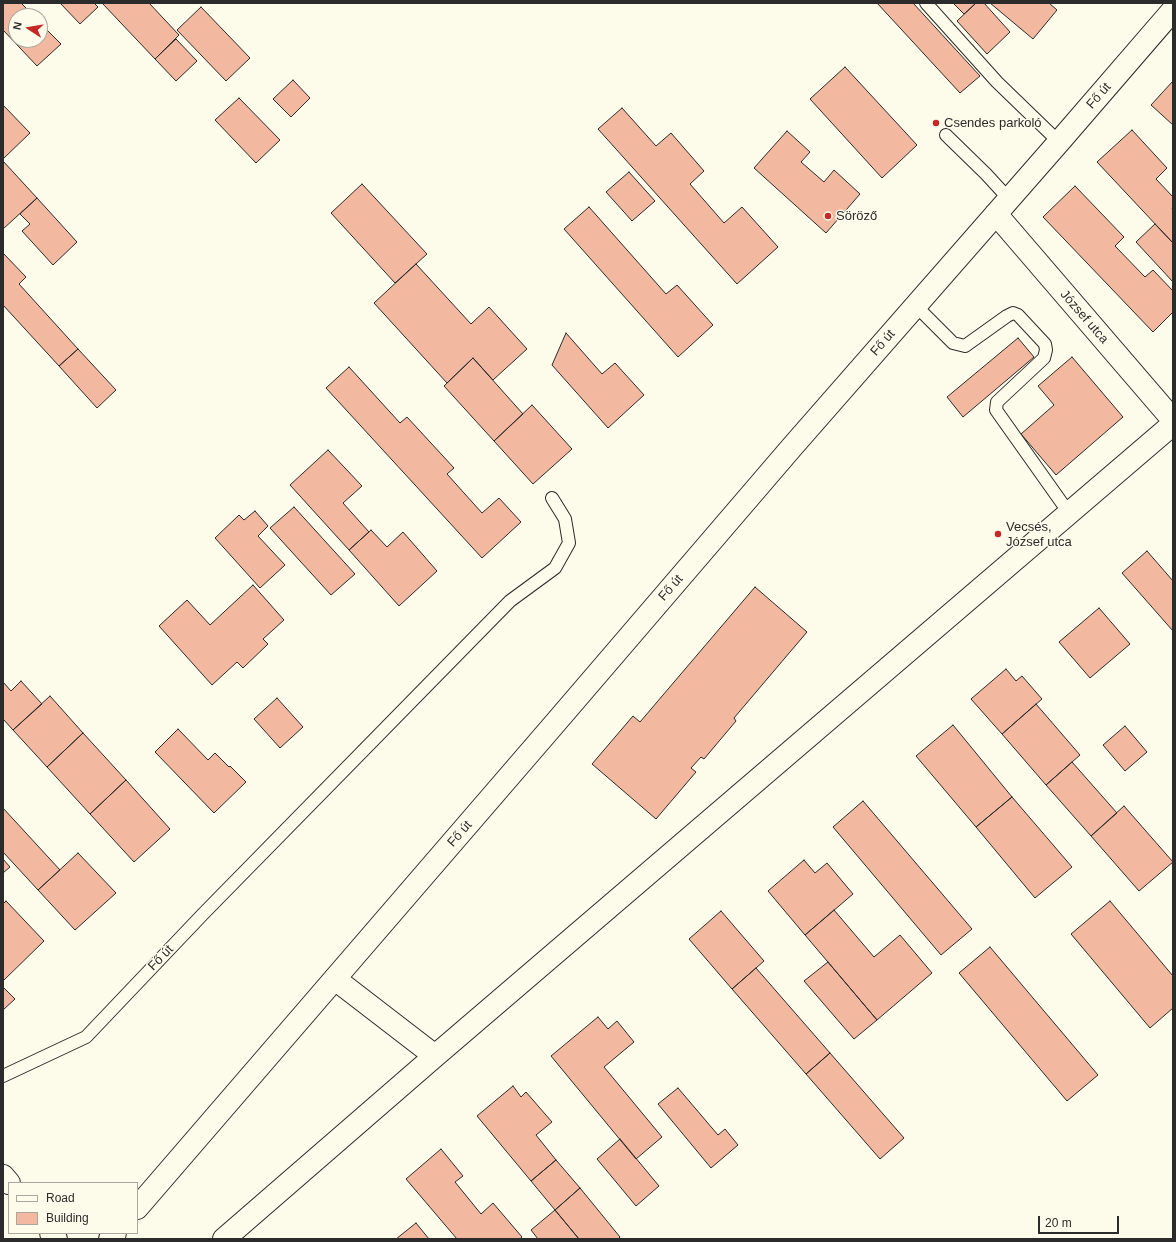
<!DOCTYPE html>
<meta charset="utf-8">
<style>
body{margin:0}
#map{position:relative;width:1176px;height:1242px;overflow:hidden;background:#fdfbea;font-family:Arial,sans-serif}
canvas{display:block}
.frame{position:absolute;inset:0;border:4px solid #2b2b2b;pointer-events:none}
.legend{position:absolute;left:8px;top:1182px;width:130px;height:52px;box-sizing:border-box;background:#fdfbea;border:1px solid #a9a89e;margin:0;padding:5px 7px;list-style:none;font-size:12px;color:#2b2b2b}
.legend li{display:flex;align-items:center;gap:8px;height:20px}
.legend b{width:20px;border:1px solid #a9a89e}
.north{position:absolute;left:8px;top:8px;width:40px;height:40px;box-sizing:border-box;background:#fdfbea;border:1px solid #a9a89e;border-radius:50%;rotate:282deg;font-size:11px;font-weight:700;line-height:16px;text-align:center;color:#2b2b2b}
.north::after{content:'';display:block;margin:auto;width:14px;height:18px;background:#c62828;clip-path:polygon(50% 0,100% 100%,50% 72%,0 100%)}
.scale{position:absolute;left:1038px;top:1216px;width:81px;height:18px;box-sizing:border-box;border:2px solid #2b2b2b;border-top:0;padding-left:5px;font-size:12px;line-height:14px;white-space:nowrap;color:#2b2b2b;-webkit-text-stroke:3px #fdfbea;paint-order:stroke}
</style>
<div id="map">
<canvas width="1176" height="1242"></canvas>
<div class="frame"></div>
<ul class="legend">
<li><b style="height:5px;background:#fdfbea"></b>Road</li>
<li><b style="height:11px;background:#f2b8a0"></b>Building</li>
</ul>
<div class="north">N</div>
<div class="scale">20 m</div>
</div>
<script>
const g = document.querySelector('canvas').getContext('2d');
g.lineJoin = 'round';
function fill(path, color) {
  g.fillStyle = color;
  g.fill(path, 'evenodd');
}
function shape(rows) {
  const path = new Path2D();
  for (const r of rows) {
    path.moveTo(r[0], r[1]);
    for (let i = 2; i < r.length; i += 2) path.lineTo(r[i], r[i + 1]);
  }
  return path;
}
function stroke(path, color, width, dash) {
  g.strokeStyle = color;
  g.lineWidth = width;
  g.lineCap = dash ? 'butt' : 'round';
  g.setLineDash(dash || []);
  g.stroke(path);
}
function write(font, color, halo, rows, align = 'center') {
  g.font = font + ' Arial,sans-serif';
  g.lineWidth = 3;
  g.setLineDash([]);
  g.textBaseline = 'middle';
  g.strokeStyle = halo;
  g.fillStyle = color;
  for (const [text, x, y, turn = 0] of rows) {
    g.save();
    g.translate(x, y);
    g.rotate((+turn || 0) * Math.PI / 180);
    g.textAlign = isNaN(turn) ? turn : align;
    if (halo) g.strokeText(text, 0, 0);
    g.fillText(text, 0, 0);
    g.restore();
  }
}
const building = shape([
 [3,3,21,3,34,16,16,16,16,40,40,40,40,23,61,44,37,66,3,30,3,3],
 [60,3,94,3,98,7,80,24,60,3],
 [102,3,149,3,179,35,155,59,102,3],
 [877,3,913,3,980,76,960,93,877,3],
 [953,3,976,3,964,14,953,3],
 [976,3,984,3,1010,32,987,54,957,21,976,3],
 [990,3,1049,3,1057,10,1033,39,990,3],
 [201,7,250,58,226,81,177,30,201,7],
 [176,39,197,61,176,81,155,59,176,39],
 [845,67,917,145,882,178,810,99,845,67],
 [293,80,310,98,291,117,273,99,293,80],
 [1173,81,1173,125,1151,105,1173,81],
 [239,98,280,140,256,163,215,120,239,98],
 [3,105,30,133,4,158,3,156,3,105],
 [622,108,656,146,671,133,704,171,690,184,724,223,742,207,778,247,737,284,598,129,622,108],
 [1132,130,1167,168,1156,179,1173,197,1173,207,1172,208,1173,210,1173,243,1097,162,1132,130],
 [787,131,810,152,801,162,824,182,834,170,860,194,826,233,754,168,787,131],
 [3,161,37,198,3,229,3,161],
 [629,172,655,201,632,221,606,192,629,172],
 [362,184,427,254,395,283,331,213,362,184],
 [1075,186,1124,237,1115,246,1145,277,1153,270,1173,291,1173,312,1153,332,1043,217,1075,186],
 [37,198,77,242,53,265,22,231,30,224,20,214,37,198],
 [589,207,666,294,677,285,713,325,678,357,564,229,589,207],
 [1155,224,1173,243,1173,282,1136,242,1155,224],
 [3,253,26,277,19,284,78,349,59,366,3,305,3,253],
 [416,264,471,324,489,307,527,349,493,380,473,358,447,383,374,303,416,264],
 [566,333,602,374,615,363,644,395,608,428,552,365,566,333],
 [1018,338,1034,357,963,417,947,397,1018,338],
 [78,349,116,390,97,408,59,366,78,349],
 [1072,357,1123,417,1056,475,1021,434,1054,405,1038,386,1072,357],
 [473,358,523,414,494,441,444,386,473,358],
 [349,367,400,423,407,417,454,468,447,474,482,513,499,498,521,522,482,558,326,388,349,367],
 [532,405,572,449,533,484,494,441,532,405],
 [328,450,362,486,343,503,369,532,349,550,290,485,328,450],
 [294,507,355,574,331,595,270,528,294,507],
 [255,511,268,526,258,536,285,565,260,588,215,538,239,515,244,520,255,511],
 [371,530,387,547,403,532,437,571,399,606,349,550,371,530],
 [1147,551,1173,581,1173,631,1122,573,1147,551],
 [253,585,284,620,263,639,268,644,243,668,237,662,212,685,159,626,187,600,210,625,253,585],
 [755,587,807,632,734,718,736,721,704,759,701,757,691,768,696,772,656,819,592,764,633,716,640,722,755,587],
 [1099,608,1130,644,1090,678,1059,642,1099,608],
 [1006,669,1016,681,1022,676,1042,699,1002,734,971,699,1006,669],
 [21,681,42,704,13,730,3,719,3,682,11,691,21,681],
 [50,696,83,733,47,767,13,730,50,696],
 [277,698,303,727,280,748,254,719,277,698],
 [1036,704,1080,755,1046,785,1002,734,1036,704],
 [953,725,1012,797,976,827,916,756,953,725],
 [1125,726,1147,752,1125,771,1103,745,1125,726],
 [178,729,208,760,215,753,229,767,230,766,246,782,214,813,155,752,178,729],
 [83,733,126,780,90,814,47,767,83,733],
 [1072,762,1117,813,1091,836,1046,785,1072,762],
 [126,780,170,829,134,862,90,814,126,780],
 [1012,797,1072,867,1035,898,976,827,1012,797],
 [863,801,972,929,941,955,833,827,863,801],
 [1124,806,1173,862,1139,891,1091,836,1124,806],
 [3,808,60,870,38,890,3,852,3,808],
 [78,853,116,893,75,930,38,890,78,853],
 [3,859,10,867,3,873,3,859],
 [804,860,815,873,827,863,853,894,805,935,768,891,804,860],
 [6,901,44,941,3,981,3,904,6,901],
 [1110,901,1173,976,1173,1008,1150,1028,1071,934,1110,901],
 [834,910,874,957,900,935,932,973,877,1020,805,935,834,910],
 [721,911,764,961,732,989,689,939,721,911],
 [990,947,1098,1075,1067,1101,959,973,990,947],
 [828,962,877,1020,854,1039,804,981,828,962],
 [756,968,830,1053,806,1074,732,989,756,968],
 [3,987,15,999,3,1010,3,987],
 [598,1017,608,1029,617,1021,634,1042,604,1067,662,1137,636,1159,551,1056,598,1017],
 [830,1053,904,1138,880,1159,806,1074,830,1053],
 [513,1086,521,1097,526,1092,552,1122,536,1135,556,1160,531,1181,477,1116,513,1086],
 [678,1088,718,1135,725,1129,738,1145,711,1168,658,1104,678,1088],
 [620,1139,659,1186,636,1206,597,1159,620,1139],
 [441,1149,463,1176,455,1182,481,1214,493,1203,522,1237,520,1239,457,1239,406,1179,441,1149],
 [556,1160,580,1188,555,1210,531,1181,556,1160],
 [580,1188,620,1237,618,1239,579,1239,555,1210,580,1188],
 [555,1210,579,1239,538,1239,531,1230,555,1210],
 [416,1223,429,1239,396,1239,416,1223]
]);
fill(building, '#f2b8a0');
stroke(building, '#2b2b2b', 1);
const service = shape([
 [926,3,997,82,1059,142],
 [946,135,986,174,1009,199],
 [916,306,953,343,965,346,1007,316,1013,313,1018,315,1045,344,1046,350,1044,358,997,402,996,410,1069,513],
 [3,1076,86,1037,203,914,510,601,555,568,569,543,565,519,552,498]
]);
const minor = shape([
 [996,214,1173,420],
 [335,979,435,1056],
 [3,1176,9,1183],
 [51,1233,56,1239],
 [224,1239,435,1056,1173,424]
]);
const primary = shape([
 [137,1208,557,721,792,447,1059,142,1173,10],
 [110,1239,115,1233]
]);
stroke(service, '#2b2b2b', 14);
stroke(minor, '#2b2b2b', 24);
stroke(primary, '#2b2b2b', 24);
stroke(service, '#fdfbea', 12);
stroke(minor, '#fdfbea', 22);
stroke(primary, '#fdfbea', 22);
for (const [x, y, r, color] of [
 [936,123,4,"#c62828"],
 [828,216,4,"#c62828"],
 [998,534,4,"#c62828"]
]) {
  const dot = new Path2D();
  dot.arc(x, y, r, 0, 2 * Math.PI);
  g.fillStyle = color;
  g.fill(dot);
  stroke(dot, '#fdfbea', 1.5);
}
write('13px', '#2b2b2b', '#fdfbea', [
 ["Fő út",1099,96,-49],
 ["József utca",1084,317,49],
 ["Fő út",883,343,-49],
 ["Fő út",671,588,-49],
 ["Fő út",460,834,-49],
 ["Fő út",161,958,-46]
]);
write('13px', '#2b2b2b', '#fdfbea', [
 ["Csendes parkoló",944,123],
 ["Söröző",836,216],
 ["Vecsés,",1006,527],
 ["József utca",1006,542]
], 'left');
</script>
